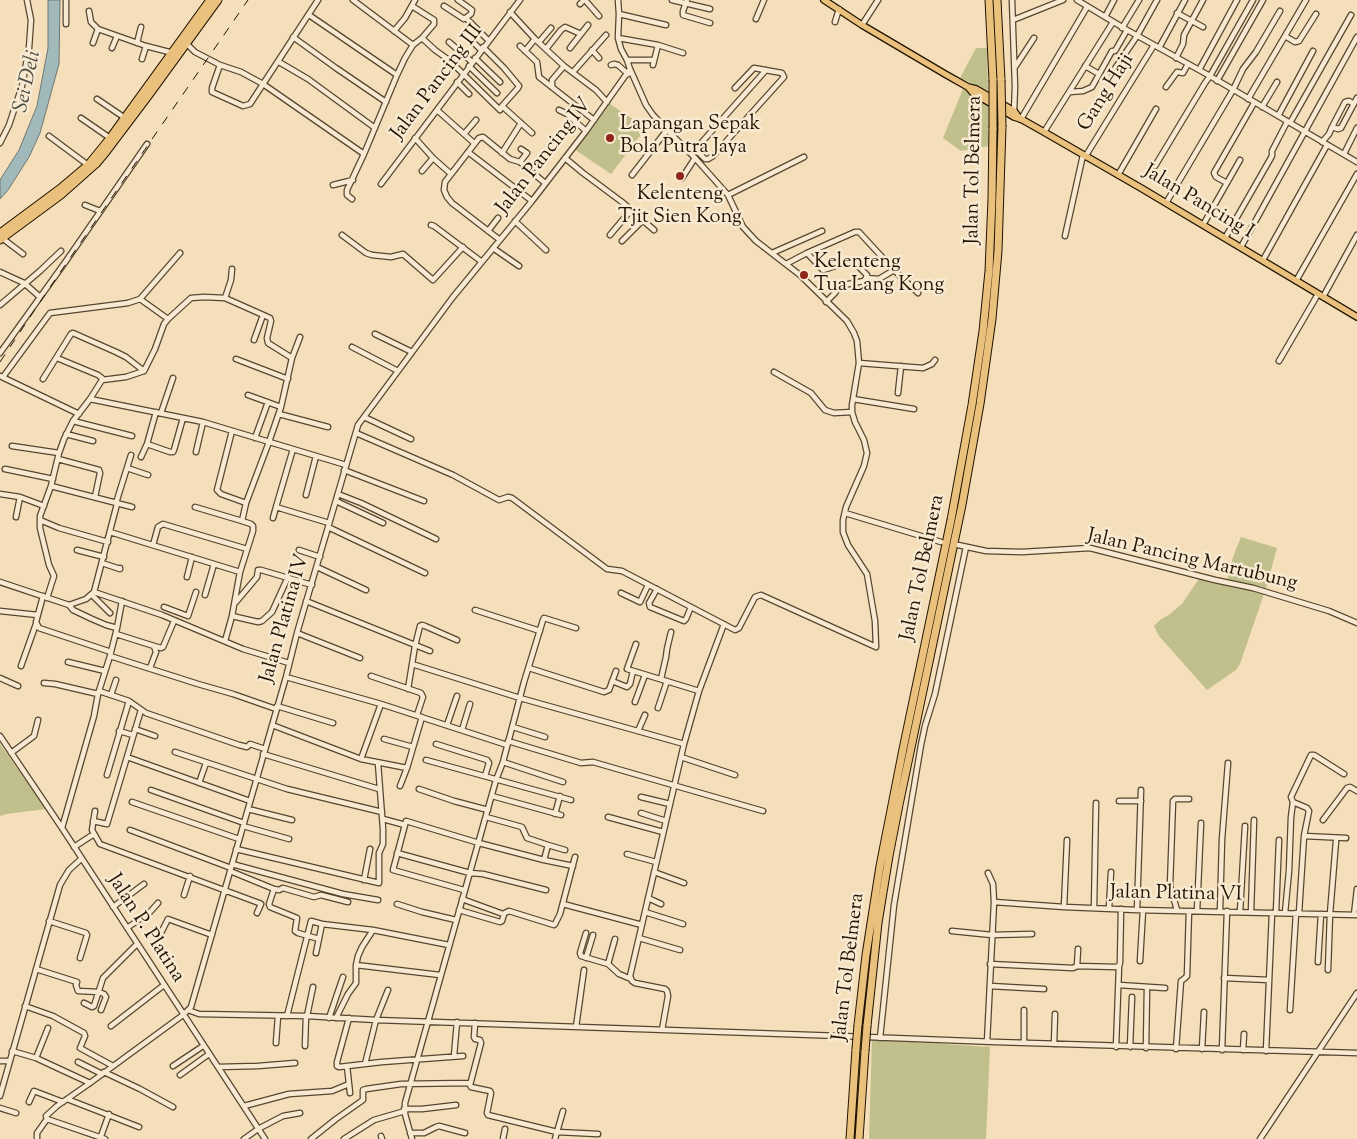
<!DOCTYPE html>
<style>
body{margin:0}
canvas{display:block;background:#f4dfba}
</style>
<canvas width="1357" height="1139"></canvas>
<script>
const g = document.querySelector('canvas').getContext('2d');
g.lineJoin = 'round';
function fill(path, color) {
  g.fillStyle = color;
  g.fill(path, 'evenodd');
}
function shape(rows) {
  const path = new Path2D();
  for (const r of rows) {
    path.moveTo(r[0], r[1]);
    for (let i = 2; i < r.length; i += 2) path.lineTo(r[i], r[i + 1]);
  }
  return path;
}
function stroke(path, color, width, dash) {
  g.strokeStyle = color;
  g.lineWidth = width;
  g.lineCap = dash ? 'butt' : 'round';
  g.setLineDash(dash || []);
  g.stroke(path);
}
function write(font, color, halo, rows, align = 'center') {
  g.font = font + ' "Sorts Mill Goudy",serif';
  g.lineWidth = 5;
  g.setLineDash([]);
  g.textBaseline = 'middle';
  g.strokeStyle = halo;
  g.fillStyle = color;
  for (const [text, x, y, turn = 0] of rows) {
    g.save();
    g.translate(x, y);
    g.rotate((+turn || 0) * Math.PI / 180);
    g.textAlign = isNaN(turn) ? turn : align;
    if (halo) g.strokeText(text, 0, 0);
    g.fillText(text, 0, 0);
    g.restore();
  }
}
fill(shape([
 [976,48,987,48,988,91,960,78],
 [963,89,989,107,994,145,961,151,943,138],
 [607,102,646,128,611,174,574,149],
 [1241,537,1277,548,1266,588,1240,664,1236,670,1207,690,1159,636,1154,626,1160,620,1170,614,1182,604,1202,574,1227,580,1233,557],
 [0,744,46,809,6,814,0,816],
 [872,1039,990,1047,986,1139,989,1139,869,1139]
]), '#c1c08c');
const water = shape([
 [48,0,60,0,59,64,40,133,29,157,8,190,0,199,0,180,19,150,37,106,48,48,48,0]
]);
fill(water, '#a2b9bc');
stroke(water, '#6e7771', 1);
const minor = shape([
 [353,0,413,45],
 [585,0,599,16],
 [672,0,710,9],
 [687,0,683,11,683,15,710,23],
 [1012,0,1015,87,1014,111],
 [1077,0,1127,30,1210,76,1357,162],
 [580,4,584,0],
 [444,6,464,19,471,14,472,10,458,0],
 [89,11,91,22,98,29,146,46,173,53],
 [510,12,535,39,564,66,596,90,607,102],
 [1177,13,1203,27],
 [619,14,666,25],
 [309,15,397,75],
 [1105,17,1114,0],
 [466,18,488,40],
 [756,19,764,0],
 [1013,20,1063,0],
 [835,22,839,9],
 [66,24,66,0],
 [862,25,878,0],
 [1122,28,1139,0],
 [394,31,405,18,415,0],
 [581,34,588,25],
 [467,36,481,50],
 [1285,36,1295,42,1299,41,1316,14],
 [293,37,336,68,386,102],
 [422,38,435,50,449,60,500,110,502,106,532,133],
 [618,38,658,45,683,53],
 [185,42,195,52,220,65,241,72,263,84,364,154],
 [449,42,472,62],
 [539,42,551,28],
 [93,43,98,29],
 [137,43,141,27],
 [520,46,537,62,539,77,594,120],
 [483,47,504,68,519,86,518,88,502,106],
 [112,48,117,36],
 [1159,48,1185,0],
 [546,49,561,30,565,27,581,34,570,48],
 [592,50,599,58],
 [525,51,535,39],
 [475,58,500,82],
 [1176,58,1183,44,1184,35,1203,0],
 [142,59,146,46],
 [627,60,653,60],
 [279,62,308,79,375,128],
 [220,65,212,88,212,92,243,106,250,104,318,0],
 [611,65,614,64,618,65,628,74],
 [653,65,658,45],
 [469,66,497,93],
 [1085,66,1099,74],
 [1015,67,1034,38],
 [1199,70,1237,0],
 [573,72,606,35],
 [1112,73,1137,36,1157,0],
 [1217,81,1263,0],
 [457,82,469,94],
 [552,87,552,80,564,66],
 [1166,87,1177,72,1183,73,1188,64],
 [1070,92,1083,91,1092,87,1112,51,1115,51,1127,30],
 [97,99,125,118],
 [1248,99,1306,0],
 [1262,107,1277,82],
 [437,110,474,143],
 [559,110,567,114,586,131],
 [1278,116,1313,51],
 [81,118,110,138],
 [1021,119,1087,7],
 [1290,123,1351,15],
 [1332,127,1345,102,1349,101,1354,104],
 [1044,132,1113,22],
 [464,134,476,120],
 [49,136,88,165],
 [415,138,433,158,451,174],
 [1322,142,1329,134,1332,127,1338,129,1341,128,1357,98],
 [0,143,9,125,22,86,29,48,31,20,27,0],
 [696,150,705,159,708,159,713,156,784,77,782,73,754,68,735,88],
 [694,151,766,70],
 [468,152,532,201],
 [502,153,521,123],
 [1344,154,1357,128],
 [1085,157,1154,45],
 [565,158,583,173,622,202,654,230],
 [520,162,527,153,521,149],
 [1155,166,1205,83,1210,76,1253,0],
 [422,171,433,158],
 [632,175,667,130],
 [1118,175,1156,109],
 [682,178,695,158],
 [1227,183,1216,177,1214,173,1215,171,1254,103],
 [381,184,520,0],
 [333,185,353,180],
 [728,195,804,157],
 [352,199,347,195,347,190,364,154,397,75,405,58,413,45,422,38,434,24,434,20,412,6],
 [1166,203,1233,90,1243,69,1256,52,1280,11],
 [85,205,100,211],
 [515,221,546,250],
 [431,225,434,226,482,262],
 [1203,225,1240,160],
 [488,231,498,218],
 [342,235,366,253,372,255,391,257,403,254,433,280,463,247],
 [610,235,631,210],
 [1065,236,1083,155],
 [2,238,23,254],
 [1225,238,1272,156,1272,151,1287,122],
 [500,240,452,203,447,197,444,190,445,182,479,138,483,137,510,159,520,162,545,183],
 [622,241,643,220],
 [1241,247,1357,37],
 [493,248,519,266],
 [772,253,822,231],
 [807,253,855,232,859,232,894,270],
 [1263,260,1327,145],
 [786,264,807,253,823,270,851,261,854,262,867,275,866,278,864,281,839,286,835,293,826,302],
 [0,272,24,283,40,297],
 [866,278,879,279,894,270,918,293],
 [1296,281,1357,174],
 [1323,297,1357,235],
 [225,298,270,318,271,321,267,338,268,343,292,358,281,407,269,442,246,503,242,521],
 [140,299,168,319],
 [0,305,40,271,61,251],
 [375,334,412,352],
 [254,340,263,315],
 [352,347,398,371],
 [0,353,66,261,147,144],
 [57,358,98,375,102,378,102,380],
 [292,358,300,337],
 [236,359,288,379],
 [1279,361,1318,294],
 [859,363,923,368,932,364,935,360],
 [144,371,155,349,164,324,168,319,191,298,204,297,225,298,231,280,232,269],
 [774,372,811,393,825,410,834,413,852,412],
 [0,376,79,414],
 [3,377,50,313,128,303,140,299,180,253],
 [43,379,71,334,73,333,116,352,126,357,144,371,126,377,102,380],
 [898,393,901,366],
 [248,395,281,407],
 [90,399,203,422,346,465],
 [853,399,914,409],
 [161,413,173,378],
 [279,414,328,427],
 [364,417,411,439],
 [73,421,132,436],
 [232,431,217,490,221,494,246,503],
 [356,433,453,475,499,500,508,497,512,498,607,569,622,571,735,630,739,628,755,597,761,595,876,647,875,621,867,574,848,545,843,532,843,520,846,507,864,466,867,453,864,440,855,422,852,412,852,405,859,363,857,341,854,333,847,321,800,275,756,241,743,227,728,195,695,158,667,130,653,115,646,105,630,69,627,60,621,49,618,38,619,14,618,0],
 [66,434,93,441],
 [255,438,268,402],
 [147,444,170,452,173,452,174,450,183,418],
 [12,446,59,453],
 [293,449,276,507,329,523],
 [196,452,203,422],
 [141,457,147,444,156,412],
 [58,459,99,470,100,473,95,497],
 [127,468,148,475],
 [5,469,53,479],
 [344,470,424,501],
 [51,486,132,507],
 [0,494,20,497,44,506],
 [338,494,361,503,436,539],
 [306,495,316,456],
 [336,501,383,523],
 [116,503,131,455],
 [117,504,94,592,162,615,243,649,289,663],
 [195,507,242,521,251,524,253,526,253,531,240,572,232,616,225,641],
 [845,513,941,542],
 [16,517,20,497],
 [273,518,276,507],
 [40,520,59,528,108,542],
 [328,527,425,573],
 [110,532,240,572],
 [153,545,158,527,163,524,247,549],
 [958,545,986,551,1022,552,1090,548,1215,580,1253,588,1329,611,1357,623],
 [77,550,104,557],
 [299,550,320,557],
 [102,563,120,569,120,568],
 [317,567,366,590],
 [187,577,192,557],
 [0,582,69,605,86,599,94,592],
 [657,589,649,603,650,607,684,621,686,619,691,607],
 [621,593,640,602,648,585],
 [92,595,110,613],
 [205,595,214,564],
 [43,596,36,622,39,628,111,652],
 [47,598,54,576,49,565,40,528,40,516,51,486,59,453,64,439,73,421,90,399,102,380],
 [306,601,430,651],
 [236,602,257,577,258,570,261,570,312,585],
 [69,605,73,610,92,619,106,625,117,628],
 [164,607,188,616,196,592],
 [475,610,540,631],
 [0,611,38,615],
 [232,616,258,622,262,621,272,612,288,577],
 [297,633,360,658],
 [116,634,154,646,156,652,150,668],
 [636,644,627,669,699,691],
 [154,646,161,648,163,647,174,621],
 [110,656,198,684,233,694,276,709],
 [68,662,105,671],
 [412,664,520,698,684,744],
 [21,666,36,624],
 [529,668,604,692,609,690,616,671],
 [371,676,421,693,423,697,417,715],
 [286,677,381,704,507,745],
 [0,678,18,686],
 [661,679,666,657,667,649,671,632],
 [612,681,627,687,630,684,633,671],
 [44,683,55,684,98,694],
 [408,689,415,646,420,626,422,625,425,626,457,640],
 [99,691,129,701,146,713,239,745,247,747,250,744,265,749],
 [111,695,116,680],
 [635,702,645,675],
 [277,706,333,723],
 [658,708,667,681],
 [272,725,361,759,407,768,422,717],
 [447,725,457,696],
 [513,727,545,737],
 [135,729,155,736],
 [462,730,470,704],
 [119,731,133,735],
 [638,731,645,715],
 [0,736,62,828,265,1139],
 [384,739,413,747],
 [508,741,581,763,593,762,763,811],
 [436,744,487,760,489,763,485,776],
 [175,752,287,789,382,812],
 [11,753,34,736,38,720],
 [263,754,379,789],
 [127,757,250,801],
 [681,757,735,775],
 [361,759,381,704],
 [426,760,571,800],
 [503,762,563,782],
 [107,775,129,701],
 [199,783,206,763],
 [400,786,407,768],
 [419,789,454,801,488,810],
 [151,790,244,823],
 [492,796,561,815],
 [641,797,670,804],
 [1119,801,1141,801],
 [132,802,239,839],
 [248,809,292,820],
 [95,811,92,830,100,844,259,903,261,904,257,913],
 [641,813,666,821],
 [555,814,560,796],
 [486,817,522,827,527,838,548,845],
 [608,817,663,832],
 [383,819,405,825],
 [1323,820,1347,788,1350,787,1357,791],
 [93,821,107,824,141,710],
 [243,826,289,839],
 [62,828,94,716,98,694,110,656,117,628,122,601],
 [130,830,231,868],
 [1304,836,1346,838],
 [74,847,94,834],
 [236,849,379,883,379,853,383,844,383,829,378,763],
 [397,853,470,873,483,874,546,890],
 [627,854,656,862],
 [544,860,548,845,565,850],
 [232,864,343,894,378,900],
 [230,871,274,889,279,890,283,888,314,897,321,895,348,902],
 [654,872,684,883],
 [364,880,370,849],
 [274,889,269,904,270,907,297,918,295,931,298,933,319,939],
 [464,890,393,870,406,821,479,843,544,860,573,866],
 [184,895,190,876],
 [648,898,661,904],
 [462,899,503,914,509,911,554,925,555,924,560,914,575,857],
 [994,902,1064,907,1137,910,1357,915],
 [397,904,422,912,456,920],
 [563,904,642,925],
 [113,907,144,884],
 [1064,907,1067,840],
 [1094,908,1096,803],
 [1109,908,1111,872],
 [459,910,500,922,502,921,504,914],
 [1137,910,1141,790],
 [1177,910,1170,886,1173,801,1175,799,1189,799],
 [1197,911,1201,823],
 [1220,911,1222,839,1228,763],
 [645,912,683,924],
 [1240,912,1245,826],
 [1251,912,1254,820],
 [1276,912,1279,840],
 [1285,913,1289,871,1291,817,1293,802],
 [1299,913,1304,836,1309,811,1307,808,1293,802,1291,797,1311,755,1314,755,1344,774],
 [1354,915,1357,889],
 [49,921,86,933,87,935,80,958],
 [127,928,150,912,158,903],
 [952,931,992,935,1032,934],
 [586,933,580,953,581,956,608,964,619,974,631,979],
 [159,937,168,919,212,935],
 [639,938,680,950],
 [316,953,322,924],
 [586,958,593,935],
 [1140,961,1143,910],
 [1318,962,1321,914],
 [608,964,615,939],
 [990,964,1073,968,1077,966,1078,949],
 [356,965,440,975],
 [1077,966,1116,967,1119,966,1120,963,1121,909],
 [36,969,77,982,76,985,78,991,99,992,104,994,106,997,101,1010],
 [1328,970,1330,914,1336,841],
 [1224,978,1269,980],
 [1119,985,1165,988],
 [990,986,1044,989],
 [84,1003,92,1007,94,1006,103,978,137,944],
 [25,1006,53,1016,84,1033,85,1036,80,1048,113,1066],
 [188,1010,199,1014,307,1016,376,1020,841,1036,996,1042,1357,1053],
 [1024,1010,1024,1043],
 [1290,1010,1296,913],
 [287,1016,311,921,322,924,373,930,449,945],
 [307,1016,313,987],
 [329,1018,343,977],
 [336,1018,348,994,356,983,356,965,358,956,362,947,373,930],
 [349,1018,337,1062,337,1066,339,1067,382,1062,463,1056],
 [475,1023,474,1037,475,1039,480,1040,481,1043,470,1085,471,1087,490,1091,491,1093,487,1113,488,1115,557,1132,598,1134],
 [111,1026,164,985],
 [576,1027,584,970],
 [662,1030,668,996,667,991,665,989,635,983,632,981,630,976,684,744,699,691,724,624],
 [880,1038,894,905,921,745,925,726,935,694,966,547],
 [987,1042,994,902,993,884,988,873],
 [276,1043,278,1016],
 [1054,1044,1055,1014],
 [305,1046,306,1016],
 [1116,1047,1119,966],
 [1130,1047,1132,997],
 [1146,1048,1147,987],
 [1176,1049,1181,981,1185,978,1187,976,1189,911],
 [1202,1049,1204,1012],
 [1222,1050,1227,911],
 [1243,1050,1244,1034],
 [12,1051,36,1058,90,1083],
 [1266,1051,1272,913],
 [454,1056,457,1022],
 [36,1058,48,1028],
 [0,1061,10,1061],
 [78,1062,102,1074],
 [365,1064,376,1020,388,990],
 [173,1066,203,1046],
 [347,1066,350,1093],
 [218,1067,258,1066,295,1063],
 [104,1072,140,1089,173,1107],
 [180,1075,209,1054],
 [0,1096,60,885,69,870,81,859],
 [67,1099,139,1127],
 [29,1102,34,1091,63,1102],
 [244,1106,289,1094,332,1091,349,1084],
 [0,1108,16,1113],
 [404,1109,422,1109,456,1105],
 [47,1119,105,1139],
 [410,1133,424,1133,436,1127,439,1126,465,1133],
 [381,1136,382,1139],
 [37,1139,37,1133,47,1119,46,1116,57,1106,90,1083,183,1015,191,1007,286,677,297,633,358,425,453,297,532,201,586,131,630,69],
 [100,1139,109,1114],
 [244,1139,258,1129,283,1116,300,1113],
 [311,1139,336,1119,363,1100,363,1090,366,1089,401,1084,470,1083],
 [344,1139,374,1120,405,1111],
 [412,1139,405,1114,405,1103,496,780,503,762,524,682,543,620,544,618,576,628],
 [503,1139,505,1129],
 [555,1139,563,1111],
 [1260,1139,1357,993]
]);
const major = shape([
 [824,0,862,25,945,74,968,87,976,89,1014,111,1020,119],
 [968,87,973,93,1014,117,1021,119,1044,132,1141,188,1357,317]
]);
const highway = shape([
 [989,0,993,80],
 [997,0,1001,80],
 [0,233,62,187,88,165,110,138,210,0],
 [0,240,61,195,96,164,106,152,149,95,218,0],
 [858,1025,866,955,880,866,903,749,951,520,972,405,983,331,989,271,992,199,993,128],
 [867,1026,878,923,889,856,899,805,962,505,980,404,992,319,998,251,1002,127],
 [850,1139,856,1049],
 [859,1139,865,1051]
]);
stroke(minor, '#56462f', 7);
stroke(major, '#211301', 8);
stroke(highway, '#211301', 9);
stroke(minor, '#f8ead2', 4.5);
stroke(major, '#eac07d', 5.5);
stroke(highway, '#eac07d', 7);
stroke(shape([
 [0,362,50,287,248,0]
]), '#211301', 1, [9, 9]);
const highwayBridge = shape([
 [993,80,993,128],
 [1001,80,1002,127],
 [856,1049,858,1025],
 [865,1051,867,1026]
]);
stroke(highwayBridge, '#211301', 9, []);
stroke(highwayBridge, '#eac07d', 7);
for (const [x, y, r, color] of [
 [610,138,5,"#8f2418"],
 [680,176,5,"#8f2418"],
 [804,275,5,"#8f2418"]
]) {
  const dot = new Path2D();
  dot.arc(x, y, r, 0, 2 * Math.PI);
  g.fillStyle = color;
  g.fill(dot);
  stroke(dot, '#f8ead2', 2);
}
write('20px', '#211301', '#f8ead2', [
 ["Jalan Pancing III",438,83,-53],
 ["Gang Haji",1107,93,-58],
 ["Jalan Pancing IV",545,157,-52],
 ["Jalan Tol Belmera",975,170,-89],
 ["Jalan Pancing I",1198,203,31],
 ["Jalan Pancing Martubung",1192,561,13],
 ["Jalan Tol Belmera",924,568,-78],
 ["Jalan Platina IV",286,619,-74],
 ["Jalan Platina VI",1176,895,1],
 ["Jalan P. Platina",145,929,57],
 ["Jalan Tol Belmera",850,967,-83]
]);
write('20px', '#211301', '#f8ead2', [
 ["Lapangan Sepak",620,126],
 ["Bola Putra Jaya",620,149],
 ["Kelenteng",680,196,"center"],
 ["Tjit Sien Kong",680,219,"center"],
 ["Kelenteng",814,264],
 ["Tua Lang Kong",814,287]
], 'left');
write('italic 21px', '#4e4d42', '#f8ead2', [
 ["Sei Deli",29,82,-77]
]);
</script>
